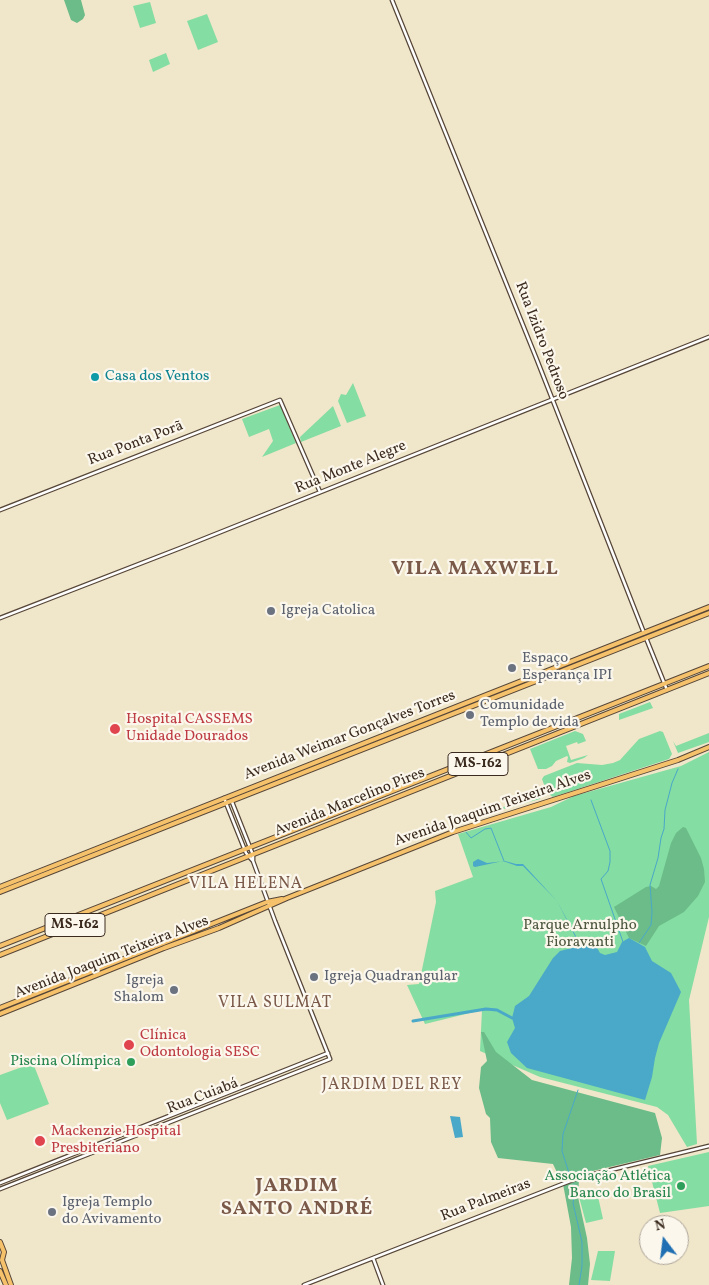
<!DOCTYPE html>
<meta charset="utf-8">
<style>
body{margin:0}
#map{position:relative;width:709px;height:1285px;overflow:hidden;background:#f0e6ca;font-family:Vollkorn,serif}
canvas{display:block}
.north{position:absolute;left:639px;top:1215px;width:50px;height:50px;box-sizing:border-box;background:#fbf7ec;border:1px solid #aea59a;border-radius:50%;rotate:345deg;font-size:14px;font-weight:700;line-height:20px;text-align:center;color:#3b2a1e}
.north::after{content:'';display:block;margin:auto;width:18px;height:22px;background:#1f6fb2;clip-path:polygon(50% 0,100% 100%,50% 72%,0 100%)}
</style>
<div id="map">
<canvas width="709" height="1285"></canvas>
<div class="north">N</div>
</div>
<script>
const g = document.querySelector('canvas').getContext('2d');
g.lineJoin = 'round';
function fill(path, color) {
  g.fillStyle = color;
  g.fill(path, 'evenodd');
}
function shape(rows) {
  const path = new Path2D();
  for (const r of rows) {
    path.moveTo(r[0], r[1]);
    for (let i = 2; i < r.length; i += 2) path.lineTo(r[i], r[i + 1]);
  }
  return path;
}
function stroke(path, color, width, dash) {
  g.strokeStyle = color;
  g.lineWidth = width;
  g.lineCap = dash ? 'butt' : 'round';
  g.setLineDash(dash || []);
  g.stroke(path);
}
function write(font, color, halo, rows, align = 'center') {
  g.font = font + ' Vollkorn,serif';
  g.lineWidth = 4.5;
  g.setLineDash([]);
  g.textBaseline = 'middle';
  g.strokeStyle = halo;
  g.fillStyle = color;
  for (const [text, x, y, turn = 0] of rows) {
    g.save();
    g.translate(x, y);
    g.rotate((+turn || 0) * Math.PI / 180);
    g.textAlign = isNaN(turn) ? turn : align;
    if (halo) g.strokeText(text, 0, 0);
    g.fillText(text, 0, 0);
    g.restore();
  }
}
fill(shape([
 [150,2,156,23,140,28,133,6],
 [207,14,218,42,198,50,187,21],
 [166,53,170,64,153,72,149,60],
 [353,383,366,416,347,423,338,401,341,394,346,395],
 [280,405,296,443,262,457,273,441,269,429,249,437,242,419],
 [333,406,341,426,301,442,300,437],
 [650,702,653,708,619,720,619,714],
 [575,731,583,734,586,741,578,744,577,742,566,746,571,760,588,755,584,758,570,763,567,762,568,757,567,756,556,761,552,766,546,769,538,769,530,749],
 [660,731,663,732,672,754,669,759,553,797,547,793,542,779,544,776,577,763,602,765,613,763,620,760,639,739],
 [709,733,709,742,678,753,673,741,676,746],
 [709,752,709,917,689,1000,697,1144,687,1147,668,1115,657,1107,540,1077,480,1051,482,1010,425,1024,407,985,419,984,436,902,435,891,473,877,458,834,551,807,574,796,681,766],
 [539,791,541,796,540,799,500,810,500,808,509,805,508,802,520,797,521,799,530,795,531,796,534,795,534,793],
 [33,1063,49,1104,7,1120,0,1103,0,1075],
 [709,1152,709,1206,660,1213,648,1166],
 [597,1192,603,1219,586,1223,579,1197],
 [598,1251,615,1251,610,1281,591,1280]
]), '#84dda2');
fill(shape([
 [64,0,81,0,85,15,83,19,77,23,71,20],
 [683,827,686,828,701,858,704,869,705,882,698,896,684,912,659,926,646,946,629,938,614,907,646,887,651,886,656,889,659,886,671,843,676,833],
 [481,1032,484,1032,496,1052,532,1080,655,1113,662,1138,660,1155,576,1175,561,1181,553,1164,498,1158,491,1142,490,1118,486,1114,479,1088,481,1067,487,1061],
 [579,1179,578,1197,587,1238,590,1264,588,1285,569,1285,572,1258,571,1227,563,1184]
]), '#6bbc88');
fill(shape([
 [478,859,487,863,505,861,516,864,523,864,557,901,577,938,580,941,582,946,590,940,593,941,600,953,605,955,617,952,622,942,629,938,645,947,652,961,671,973,681,992,659,1043,655,1058,652,1077,645,1100,527,1068,511,1053,507,1042,515,1028,512,1018,515,1006,529,996,553,958,560,951,580,946,557,901,523,866,517,866,503,861,475,867,473,866,473,862],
 [450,1116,460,1117,463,1137,455,1138]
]), '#4aa8c8');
stroke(shape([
 [591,800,610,851,610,862,608,871,601,879,623,942],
 [466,832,471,838,485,829,491,828,504,861],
 [639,943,651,925,652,912,650,885,658,858,661,838,664,829,665,810,672,783,678,769],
 [569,1173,562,1151,563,1134,578,1090],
 [574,1184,575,1193,573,1203,582,1242,582,1266,579,1285]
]), '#4aa8c8', 1);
stroke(shape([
 [413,1021,486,1009,497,1010,512,1018]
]), '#4aa8c8', 3);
const minor = shape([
 [392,0,537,360,644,633],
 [0,510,280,400,320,492],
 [0,618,183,547,709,337],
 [646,638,667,690],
 [232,802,253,855,253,861],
 [0,1183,328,1053],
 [0,1189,330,1059,275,921,253,861,246,853,224,798],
 [373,1258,383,1285],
 [304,1285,578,1178,709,1146]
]);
const major = shape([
 [0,887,709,607],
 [0,892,709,613],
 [0,946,709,666],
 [0,955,709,673],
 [0,1008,267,902,282,899],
 [0,1014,164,948,219,928,287,898,453,832,678,760,709,747],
 [0,1242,4,1252,2,1260,11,1285],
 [0,1271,6,1285]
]);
stroke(minor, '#564638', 5);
stroke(major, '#564638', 6);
stroke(minor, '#fff', 2.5);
stroke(major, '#f6c16b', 4);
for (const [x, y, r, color] of [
 [95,377,5,"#0f9aa8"],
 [271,611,5,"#6b7280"],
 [512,668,5,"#6b7280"],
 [470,715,5,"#6b7280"],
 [115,729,6,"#e0444e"],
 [314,977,5,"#6b7280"],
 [174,990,5,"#6b7280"],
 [129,1045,6,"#e0444e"],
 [131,1062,5,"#2e9e5b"],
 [40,1141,6,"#e0444e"],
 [681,1186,5,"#2e9e5b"],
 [52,1212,5,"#6b7280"]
]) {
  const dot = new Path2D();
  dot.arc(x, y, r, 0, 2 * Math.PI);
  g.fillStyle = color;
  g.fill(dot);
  stroke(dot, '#fbf7ec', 2);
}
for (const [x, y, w] of [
 [478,764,60],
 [75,925,60]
]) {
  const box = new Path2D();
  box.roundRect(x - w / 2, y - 11.5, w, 23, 4);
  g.fillStyle = '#fbf7ec';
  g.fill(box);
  stroke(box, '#3b2a1e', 1);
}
write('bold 14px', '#3b2a1e', null, [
 ["MS-162",478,764],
 ["MS-162",75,925]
]);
write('15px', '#3b2a1e', '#fbf7ec', [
 ["Rua Izidro Pedroso",541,341,69],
 ["Rua Ponta Porã",136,444,-21],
 ["Rua Monte Alegre",351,468,-22],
 ["Avenida Weimar Gonçalves Torres",350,736,-21],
 ["Avenida Marcelino Pires",350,803,-22],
 ["Avenida Joaquim Teixeira Alves",493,809,-19],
 ["Avenida Joaquim Teixeira Alves",112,958,-21],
 ["Rua Cuiabá",203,1097,-21],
 ["Rua Palmeiras",486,1201,-21]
]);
write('15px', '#0d838f', '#fbf7ec', [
 ["Casa dos Ventos",105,377]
], 'left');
write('15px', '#5b616d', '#fbf7ec', [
 ["Igreja Catolica",281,611],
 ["Espaço",522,659],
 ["Esperança IPI",522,676],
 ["Comunidade",480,706],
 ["Templo de vida",480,723],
 ["Igreja Quadrangular",324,977],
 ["Igreja",164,981,"right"],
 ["Shalom",164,998,"right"],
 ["Igreja Templo",62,1203],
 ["do Avivamento",62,1220]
], 'left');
write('15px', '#be3a42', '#fbf7ec', [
 ["Hospital CASSEMS",126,720],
 ["Unidade Dourados",126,737],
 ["Clínica",140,1036],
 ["Odontologia SESC",140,1053],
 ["Mackenzie Hospital",51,1132],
 ["Presbiteriano",51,1149]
], 'left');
write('15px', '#4d573f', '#fbf7ec', [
 ["Parque Arnulpho",580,926],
 ["Fioravanti",580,943]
]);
write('15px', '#27864d', '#fbf7ec', [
 ["Piscina Olímpica",121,1062],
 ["Associação Atlética",671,1177],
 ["Banco do Brasil",671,1194]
], 'right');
g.letterSpacing = '1px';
write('16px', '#7a5949', '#fbf7ec', [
 ["VILA HELENA",246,885],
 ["VILA SULMAT",275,1004],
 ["JARDIM DEL REY",392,1086]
]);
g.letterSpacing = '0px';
g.letterSpacing = '1px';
write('bold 20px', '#7a5949', '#fbf7ec', [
 ["VILA MAXWELL",475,570],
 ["JARDIM",297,1187],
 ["SANTO ANDRÉ",297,1210]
]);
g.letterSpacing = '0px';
</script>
